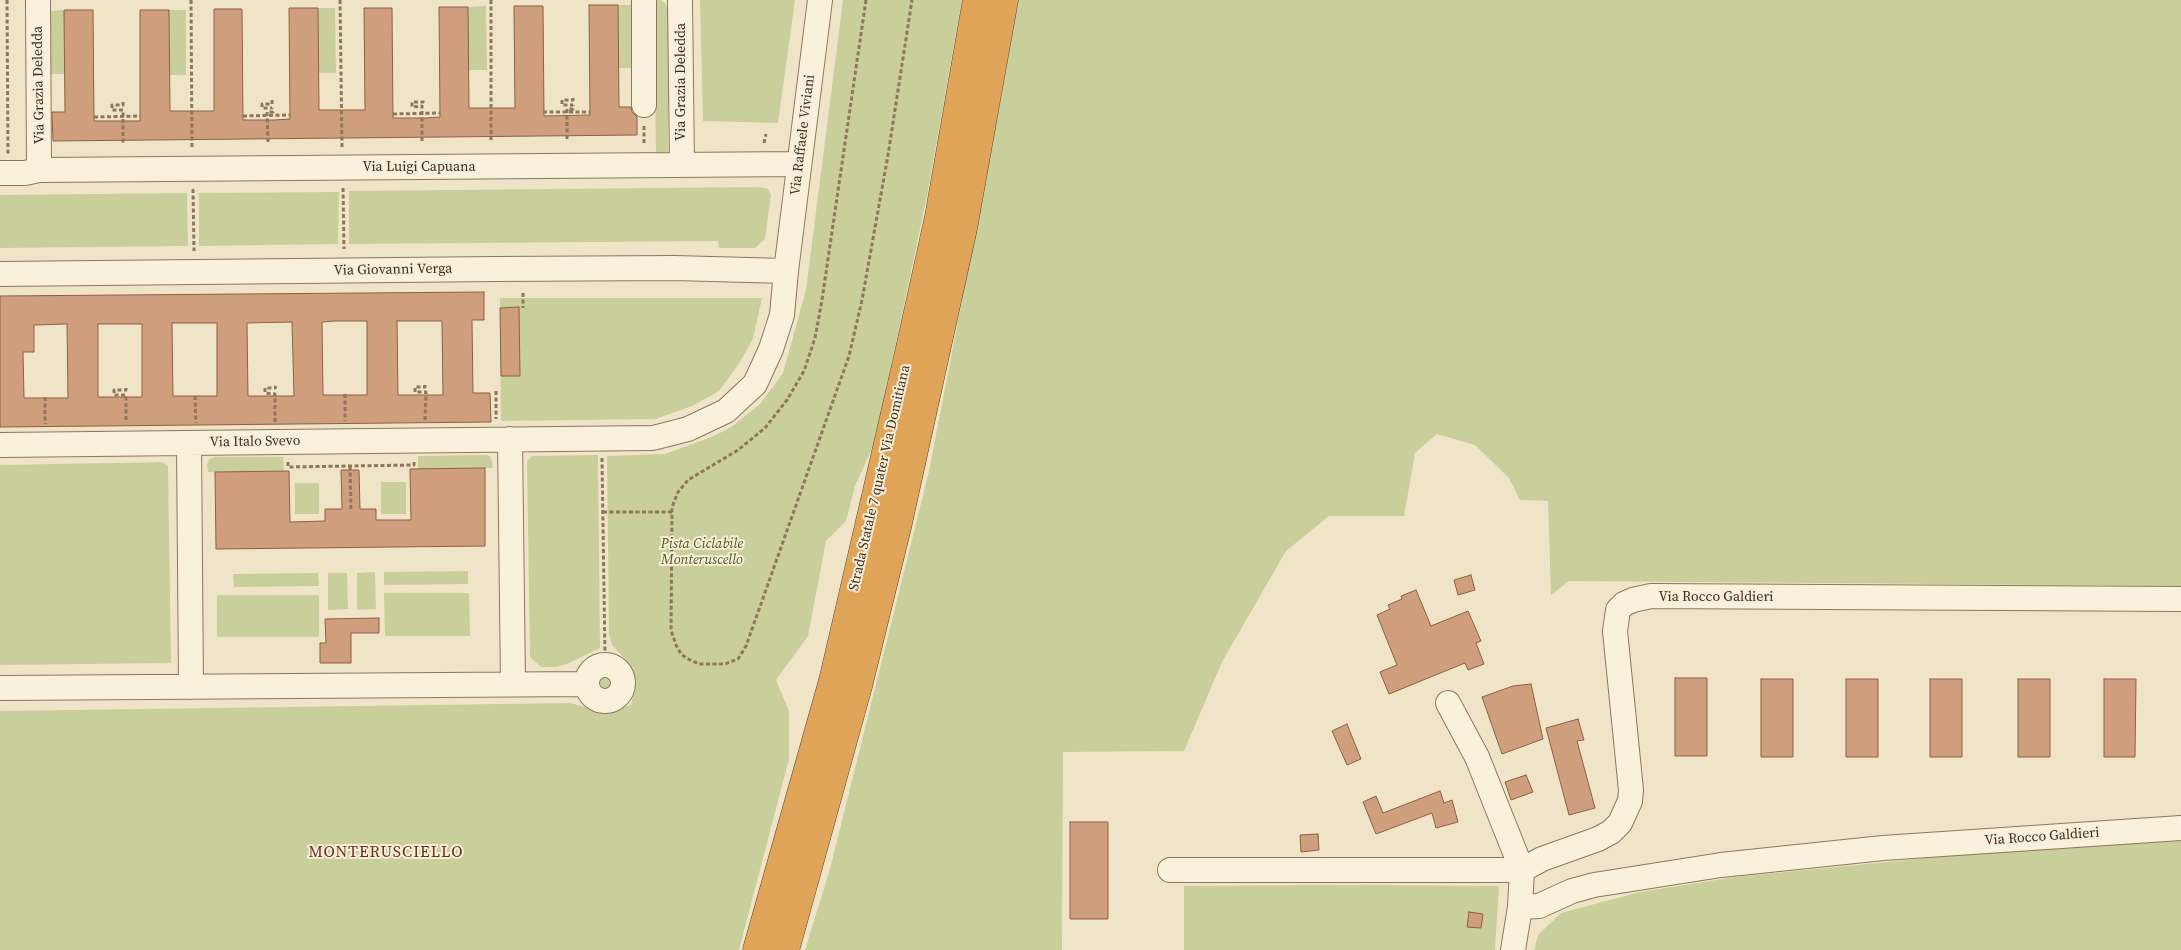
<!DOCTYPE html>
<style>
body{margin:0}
canvas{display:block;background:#f0e4c8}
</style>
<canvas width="2181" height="950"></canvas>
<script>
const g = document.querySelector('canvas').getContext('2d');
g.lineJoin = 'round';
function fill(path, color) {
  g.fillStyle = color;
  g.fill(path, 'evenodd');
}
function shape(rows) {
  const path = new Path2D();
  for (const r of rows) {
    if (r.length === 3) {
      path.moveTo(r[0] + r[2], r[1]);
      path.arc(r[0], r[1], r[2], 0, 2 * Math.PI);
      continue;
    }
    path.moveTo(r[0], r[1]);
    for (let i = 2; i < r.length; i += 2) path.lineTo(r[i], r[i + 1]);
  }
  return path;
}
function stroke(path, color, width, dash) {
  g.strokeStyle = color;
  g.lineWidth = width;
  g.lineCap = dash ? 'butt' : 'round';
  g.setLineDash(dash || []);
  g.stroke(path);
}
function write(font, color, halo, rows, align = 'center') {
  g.font = font + ' "Source Serif 4",serif';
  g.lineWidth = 4;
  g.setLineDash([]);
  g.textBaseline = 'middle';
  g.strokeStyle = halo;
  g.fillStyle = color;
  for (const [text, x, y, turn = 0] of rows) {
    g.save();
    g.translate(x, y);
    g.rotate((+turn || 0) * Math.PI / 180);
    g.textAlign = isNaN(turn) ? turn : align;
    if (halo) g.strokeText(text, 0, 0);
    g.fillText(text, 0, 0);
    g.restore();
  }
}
fill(shape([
 [654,0,661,0,666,4,668,12,668,152,667,155,656,156],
 [700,0,795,0,778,123,703,121],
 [843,0,962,0,927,196,875,442,855,486,846,521,826,541,808,636,776,680,789,711,789,759,739,950,0,950,0,711,570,703,600,711,617,710,631,705,636,683,632,667,612,645,609,635,607,456,665,454,714,436,731,427,760,404,783,373,806,290],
 [1018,0,2181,0,2181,586,1569,581,1551,595,1548,501,1520,500,1509,478,1475,445,1437,434,1415,453,1404,516,1329,516,1286,551,1222,662,1184,751,1063,752,1062,950,805,950,830,869,929,471,1000,104],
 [618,5,636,5,636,68,619,68],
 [486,6,487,70,468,70,468,7],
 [318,8,335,8,336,73,319,73],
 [64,10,64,74,51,74,50,11],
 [169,10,186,10,186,75,170,75],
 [759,187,768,189,771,195,765,239,755,248,719,248,718,241,349,244,349,191],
 [339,192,338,244,199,246,199,193],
 [187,193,188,246,0,248,0,195],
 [500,298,762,298,753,339,738,365,719,391,692,406,656,419,501,421],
 [487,455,491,457,493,468,418,469,418,456],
 [598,455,600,648,567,664,557,667,541,667,530,657,527,461,532,456],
 [215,457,283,457,284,471,208,472,207,464,210,459],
 [163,462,168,466,171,663,0,665,0,465],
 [381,482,406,482,406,514,381,514],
 [295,483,319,483,319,514,295,514],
 [468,571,468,584,384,585,384,572],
 [375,572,376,609,357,610,357,573],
 [318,573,319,586,234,587,233,574],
 [328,573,347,573,348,609,328,610],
 [469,593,470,636,385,636,384,593],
 [217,595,319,595,319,637,217,637],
 [606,683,14],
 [2181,839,2181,950,1534,950,1538,935,1561,913,1640,892,1735,877,1957,855],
 [1346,885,1499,886,1495,950,1184,950,1184,886]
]), '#c9cf9b');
const building = shape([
 [589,5,618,5,619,107,631,107,632,112,637,117,637,135,53,141,52,112,65,112,64,10,93,10,94,121,140,121,140,10,169,10,170,111,214,111,214,9,242,9,243,120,275,120,290,119,289,8,318,8,319,110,365,110,364,8,392,8,393,118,425,118,440,117,439,7,468,7,469,108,515,108,514,6,543,6,544,116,590,115,589,5],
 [484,292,484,320,472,320,473,393,490,393,491,422,0,427,0,296,484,292],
 [334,321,367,321,367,395,323,395,322,322,334,321],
 [397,321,442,321,443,395,398,395,397,321],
 [292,322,294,396,248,396,247,323,292,322],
 [172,323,217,323,217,396,173,396,172,323],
 [67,324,68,398,24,398,23,352,34,352,34,325,67,324],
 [98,324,142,324,142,397,98,397,98,324],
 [519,307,520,376,501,376,500,308,519,307],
 [485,468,485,546,216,549,215,472,289,471,290,522,325,521,325,509,342,509,341,470,359,470,360,509,376,509,376,520,411,520,410,469,485,468],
 [1471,575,1475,590,1458,595,1454,580,1471,575],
 [1416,590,1431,626,1468,611,1481,641,1476,643,1484,664,1468,670,1465,663,1389,694,1380,672,1397,665,1377,615,1390,609,1388,605,1402,599,1401,596,1416,590],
 [379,618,379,633,351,633,351,663,320,663,320,643,326,643,325,619,379,618],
 [1675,678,1707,678,1707,756,1675,756,1675,678],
 [1761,679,1793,679,1793,757,1761,757,1761,679],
 [1846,679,1878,679,1878,757,1846,757,1846,679],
 [1930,679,1962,679,1962,757,1930,757,1930,679],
 [2018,679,2050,679,2050,757,2018,757,2018,679],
 [2104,679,2136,679,2135,757,2104,757,2104,679],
 [1531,684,1543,739,1502,754,1482,697,1513,686,1531,684],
 [1578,719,1584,740,1577,741,1595,808,1569,815,1546,728,1578,719],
 [1347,724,1361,759,1347,765,1332,731,1347,724],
 [1526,775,1533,792,1511,800,1505,782,1526,775],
 [1440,791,1444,803,1452,800,1458,822,1436,828,1432,813,1376,834,1363,802,1376,796,1383,813,1440,791],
 [1070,822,1108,822,1108,919,1070,919,1070,822],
 [1318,834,1319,850,1301,852,1300,835,1318,834],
 [1469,912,1483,914,1481,928,1467,927,1469,912]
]);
fill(building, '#cf9f7d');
stroke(building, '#8d5f41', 1);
const minor = shape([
 [38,0,39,170],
 [644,0,644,105],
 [680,0,682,165],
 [0,173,25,173,39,170,799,164],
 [0,274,495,269,674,268,786,271],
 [510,439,513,684],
 [189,443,191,687],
 [0,445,653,438,688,429,726,411,755,384,771,349,782,315,786,271,820,0],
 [605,683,18],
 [0,688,587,684],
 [1170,870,1522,870,1477,757,1448,703],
 [1520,907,1539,906,1572,891,1594,885,1721,865,1883,848,2181,828],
 [1513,950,1520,907,1522,870,1542,859,1598,839,1611,832,1620,823,1630,801,1631,790,1615,631,1618,610,1624,604,1633,600,1651,596,2181,599]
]);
const highway = shape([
 [757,950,833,681,907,362,939,217,977,0],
 [785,950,858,686,897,527,963,228,1004,0]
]);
stroke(minor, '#8d765c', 26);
stroke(highway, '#5b4430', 29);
stroke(shape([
 [7,0,8,154],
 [191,0,192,148],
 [340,0,342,147],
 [491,0,491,140],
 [866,0,822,300,815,338,804,371,787,400,765,428,738,450,688,480,678,492,672,507,671,630,676,645,681,654,688,659,699,664,725,664,738,659,746,646,849,356,862,300,888,155,912,0],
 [573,98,573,100,562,100,562,105,573,105],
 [272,100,272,104,262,104,262,108,272,108],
 [123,102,123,105,112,105,112,110,123,110,123,144],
 [543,112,590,112],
 [393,114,440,113],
 [243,116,290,115],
 [94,117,140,116],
 [644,126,644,144],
 [567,139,567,109,573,109,573,105],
 [422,141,422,106,412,107,412,102,423,102,423,99],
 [268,142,267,112,273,112,272,108],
 [764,143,766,134],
 [343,188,344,249],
 [193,189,194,251],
 [523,293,523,308],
 [425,385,425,387,415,387,415,392,426,392,425,420],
 [126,388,126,390,114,390,114,395,126,395,126,423],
 [496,391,496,419],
 [345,394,345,421],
 [195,396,196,423],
 [45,397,45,424],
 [275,422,275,394,265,393,265,388,275,388,276,386],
 [602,458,605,655],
 [288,462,288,467,350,466,414,465,414,460],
 [350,466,351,509],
 [603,512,672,512]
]), '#8d765c', 3, [4, 2.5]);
stroke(minor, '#faf1dc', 24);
stroke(highway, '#e0a458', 28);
write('14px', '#3d2e20', '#f7eed8', [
 ["Via Grazia Deledda",681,82,-90],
 ["Via Grazia Deledda",39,85,-91],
 ["Via Raffaele Viviani",803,135,-83],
 ["Via Luigi Capuana",419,167],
 ["Via Giovanni Verga",393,270,-1],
 ["Via Italo Svevo",255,442,-1],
 ["Strada Statale 7 quater Via Domitiana",880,478,-77],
 ["Via Rocco Galdieri",1716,597],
 ["Via Rocco Galdieri",2042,837,-4]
]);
write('italic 14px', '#4d5a26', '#f7eed8', [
 ["Pista Ciclabile",702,544],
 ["Monteruscello",702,560]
]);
g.letterSpacing = '1px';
write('16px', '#6b2e1e', '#f7eed8', [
 ["MONTERUSCIELLO",386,853]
]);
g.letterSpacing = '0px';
</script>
